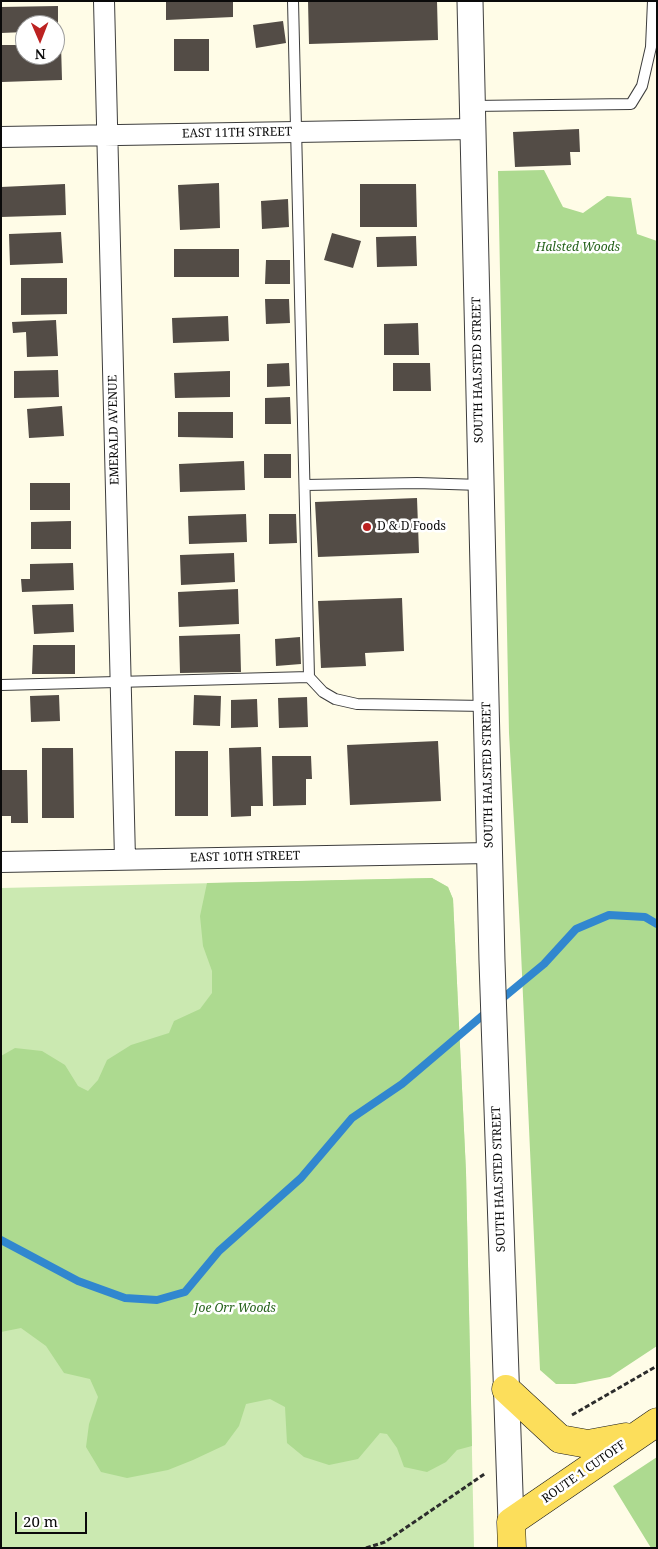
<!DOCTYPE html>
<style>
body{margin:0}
#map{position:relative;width:658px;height:1549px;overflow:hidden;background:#fffce7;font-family:"Noto Serif",serif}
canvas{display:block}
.frame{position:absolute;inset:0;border:2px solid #0a0a0a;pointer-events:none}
.north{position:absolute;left:15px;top:15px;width:50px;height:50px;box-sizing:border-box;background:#fff;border:1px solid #9d9d9d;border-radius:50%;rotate:179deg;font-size:14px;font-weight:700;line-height:20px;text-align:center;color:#0a0a0a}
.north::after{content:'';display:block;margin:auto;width:18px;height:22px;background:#bc2221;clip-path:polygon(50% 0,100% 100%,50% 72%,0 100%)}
.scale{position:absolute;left:15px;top:1512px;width:72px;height:22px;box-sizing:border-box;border:2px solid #0a0a0a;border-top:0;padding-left:6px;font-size:15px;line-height:18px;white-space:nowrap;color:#0a0a0a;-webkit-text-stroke:4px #fff;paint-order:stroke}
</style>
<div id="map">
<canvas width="658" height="1549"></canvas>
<div class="frame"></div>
<div class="north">N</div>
<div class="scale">20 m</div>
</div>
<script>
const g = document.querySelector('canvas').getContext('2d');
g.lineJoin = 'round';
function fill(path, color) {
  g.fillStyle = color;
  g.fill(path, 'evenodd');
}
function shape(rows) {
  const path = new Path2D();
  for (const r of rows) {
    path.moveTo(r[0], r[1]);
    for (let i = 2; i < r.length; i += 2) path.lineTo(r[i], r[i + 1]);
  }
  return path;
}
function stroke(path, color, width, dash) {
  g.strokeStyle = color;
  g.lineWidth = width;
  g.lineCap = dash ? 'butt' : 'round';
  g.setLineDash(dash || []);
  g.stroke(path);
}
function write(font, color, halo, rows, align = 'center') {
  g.font = font + ' "Noto Serif",serif';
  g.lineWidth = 5;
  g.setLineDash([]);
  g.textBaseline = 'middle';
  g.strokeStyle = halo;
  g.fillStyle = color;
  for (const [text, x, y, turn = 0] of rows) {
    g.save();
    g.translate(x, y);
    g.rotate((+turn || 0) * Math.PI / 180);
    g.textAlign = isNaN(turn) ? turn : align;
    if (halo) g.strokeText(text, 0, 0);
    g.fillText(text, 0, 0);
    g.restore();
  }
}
fill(shape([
 [432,878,448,887,453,899,466,1172,474,1548,1,1548,1,888]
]), '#cbe9b1');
fill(shape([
 [544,170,563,207,583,213,607,196,631,198,637,234,657,241,657,1346,610,1377,575,1384,556,1384,540,1370,520,930,509,733,498,171],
 [432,878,448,887,453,899,466,1172,472,1446,457,1450,446,1462,427,1472,404,1467,397,1448,387,1434,380,1433,358,1459,329,1465,304,1457,287,1443,285,1407,270,1399,246,1404,239,1426,225,1445,193,1460,168,1470,127,1478,101,1472,86,1447,89,1424,98,1397,90,1379,64,1373,46,1346,21,1328,1,1332,1,1056,15,1048,42,1051,65,1065,78,1086,88,1091,98,1080,107,1060,131,1045,169,1033,174,1021,200,1009,212,993,212,971,203,946,200,916,207,883],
 [657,1457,657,1548,651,1548,613,1486]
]), '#adda90');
stroke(shape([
 [498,1002,544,964,576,929,609,915,645,917,657,924],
 [1,1240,78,1281,125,1298,157,1300,185,1292,219,1251,301,1178,352,1118,402,1084,489,1010]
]), '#3187cf', 8);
fill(shape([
 [166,1,233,1,233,17,166,20],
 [308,1,437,1,438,40,309,44],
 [58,6,58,32,55,32,55,25,25,25,25,32,1,33,1,7],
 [283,21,286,43,256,48,253,25],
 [174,39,209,39,209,71,174,71],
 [55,44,61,44,62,80,2,82,1,45,25,45,25,55,55,55],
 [579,129,580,152,570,152,571,165,515,167,513,132],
 [219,183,220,228,180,230,178,185],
 [65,184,66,215,1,217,1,187],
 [360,184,416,184,417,227,360,227],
 [288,199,289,227,262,229,261,201],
 [61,232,63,263,10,265,9,234],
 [332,233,361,241,353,268,324,260],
 [416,236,417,266,377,267,376,237],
 [174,249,239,249,239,277,174,277],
 [266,260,290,260,290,284,265,284],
 [21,278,67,278,67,314,21,315],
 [265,299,289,299,290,323,266,324],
 [228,316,229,341,173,343,172,318],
 [56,320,58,356,27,357,26,332,13,333,12,322],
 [418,323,419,355,384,355,384,324],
 [289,363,290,386,267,387,267,364],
 [393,363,430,363,431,391,393,391],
 [58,370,59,397,14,398,14,371],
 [230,371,230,397,175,398,174,373],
 [290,397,291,424,265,424,265,398],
 [62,406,64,436,29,438,27,409],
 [178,412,233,412,233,438,178,437],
 [264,454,291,454,291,478,264,478],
 [244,461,245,490,180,492,179,464],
 [30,483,70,483,70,510,30,510],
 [417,498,419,553,318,557,315,502],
 [246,514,247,542,189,544,188,516],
 [269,514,296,514,297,543,269,544],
 [71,521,71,549,31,549,31,522],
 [234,553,235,582,181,585,180,555],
 [73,563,74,590,22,592,21,579,30,579,30,564],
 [238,589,239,624,179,627,178,592],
 [402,598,404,651,365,653,366,666,321,668,318,601],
 [73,604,74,632,34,634,32,605],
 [240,634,241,672,180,673,179,636],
 [300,637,301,664,276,666,275,639],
 [33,645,75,645,75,674,32,674],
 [59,695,60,721,31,722,30,696],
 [194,695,221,696,220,726,193,725],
 [307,697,308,727,279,728,278,698],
 [257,699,258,727,231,728,231,700],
 [438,741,441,801,350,805,347,745],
 [261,747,263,806,251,806,251,816,231,817,229,748],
 [42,748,73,748,74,818,42,818],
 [175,751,208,751,208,816,175,816],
 [272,756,311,756,312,779,306,779,306,805,273,806],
 [1,770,27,770,28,823,11,823,11,816,1,816]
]), '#534c46');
const service = shape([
 [293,1,309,677],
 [472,106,631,104,642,86,651,47,653,1],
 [305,485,417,483,481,485],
 [1,685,309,677,323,692,335,699,357,704,486,706]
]);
const minor = shape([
 [104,1,125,859],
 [1,137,473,129],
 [1,862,489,853]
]);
const tertiary = shape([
 [470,1,492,961,511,1522]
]);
const primary = shape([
 [506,1389,560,1439,588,1444,626,1437],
 [512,1548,511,1522,657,1422]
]);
stroke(service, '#3d3d3d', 12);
stroke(minor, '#3d3d3d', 22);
stroke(tertiary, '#3d3d3d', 27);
stroke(primary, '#1b1b1b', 29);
stroke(shape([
 [572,1415,657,1366],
 [366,1548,385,1542,486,1473]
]), '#2c2c2c', 3, [5, 2.5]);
stroke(service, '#fff', 10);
stroke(minor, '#fff', 20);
stroke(tertiary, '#fff', 25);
stroke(primary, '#fcde5b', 28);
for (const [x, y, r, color] of [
 [367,527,5,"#bc2221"]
]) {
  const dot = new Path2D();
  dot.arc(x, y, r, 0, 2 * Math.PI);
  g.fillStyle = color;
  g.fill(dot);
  stroke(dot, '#fff', 2);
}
write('12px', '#0a0a0a', '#fff', [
 ["EAST 11TH STREET",237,133,-1],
 ["SOUTH HALSTED STREET",478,370,-91],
 ["EMERALD AVENUE",114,430,-91],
 ["SOUTH HALSTED STREET",488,775,-91],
 ["EAST 10TH STREET",245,857,-1],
 ["SOUTH HALSTED STREET",499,1179,-92],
 ["ROUTE 1 CUTOFF",584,1472,-35]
]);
write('italic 12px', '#25621b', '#fff', [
 ["Halsted Woods",578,248],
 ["Joe Orr Woods",235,1309]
]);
write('12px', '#0a0a0a', '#fff', [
 ["D & D Foods",377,527]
], 'left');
</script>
